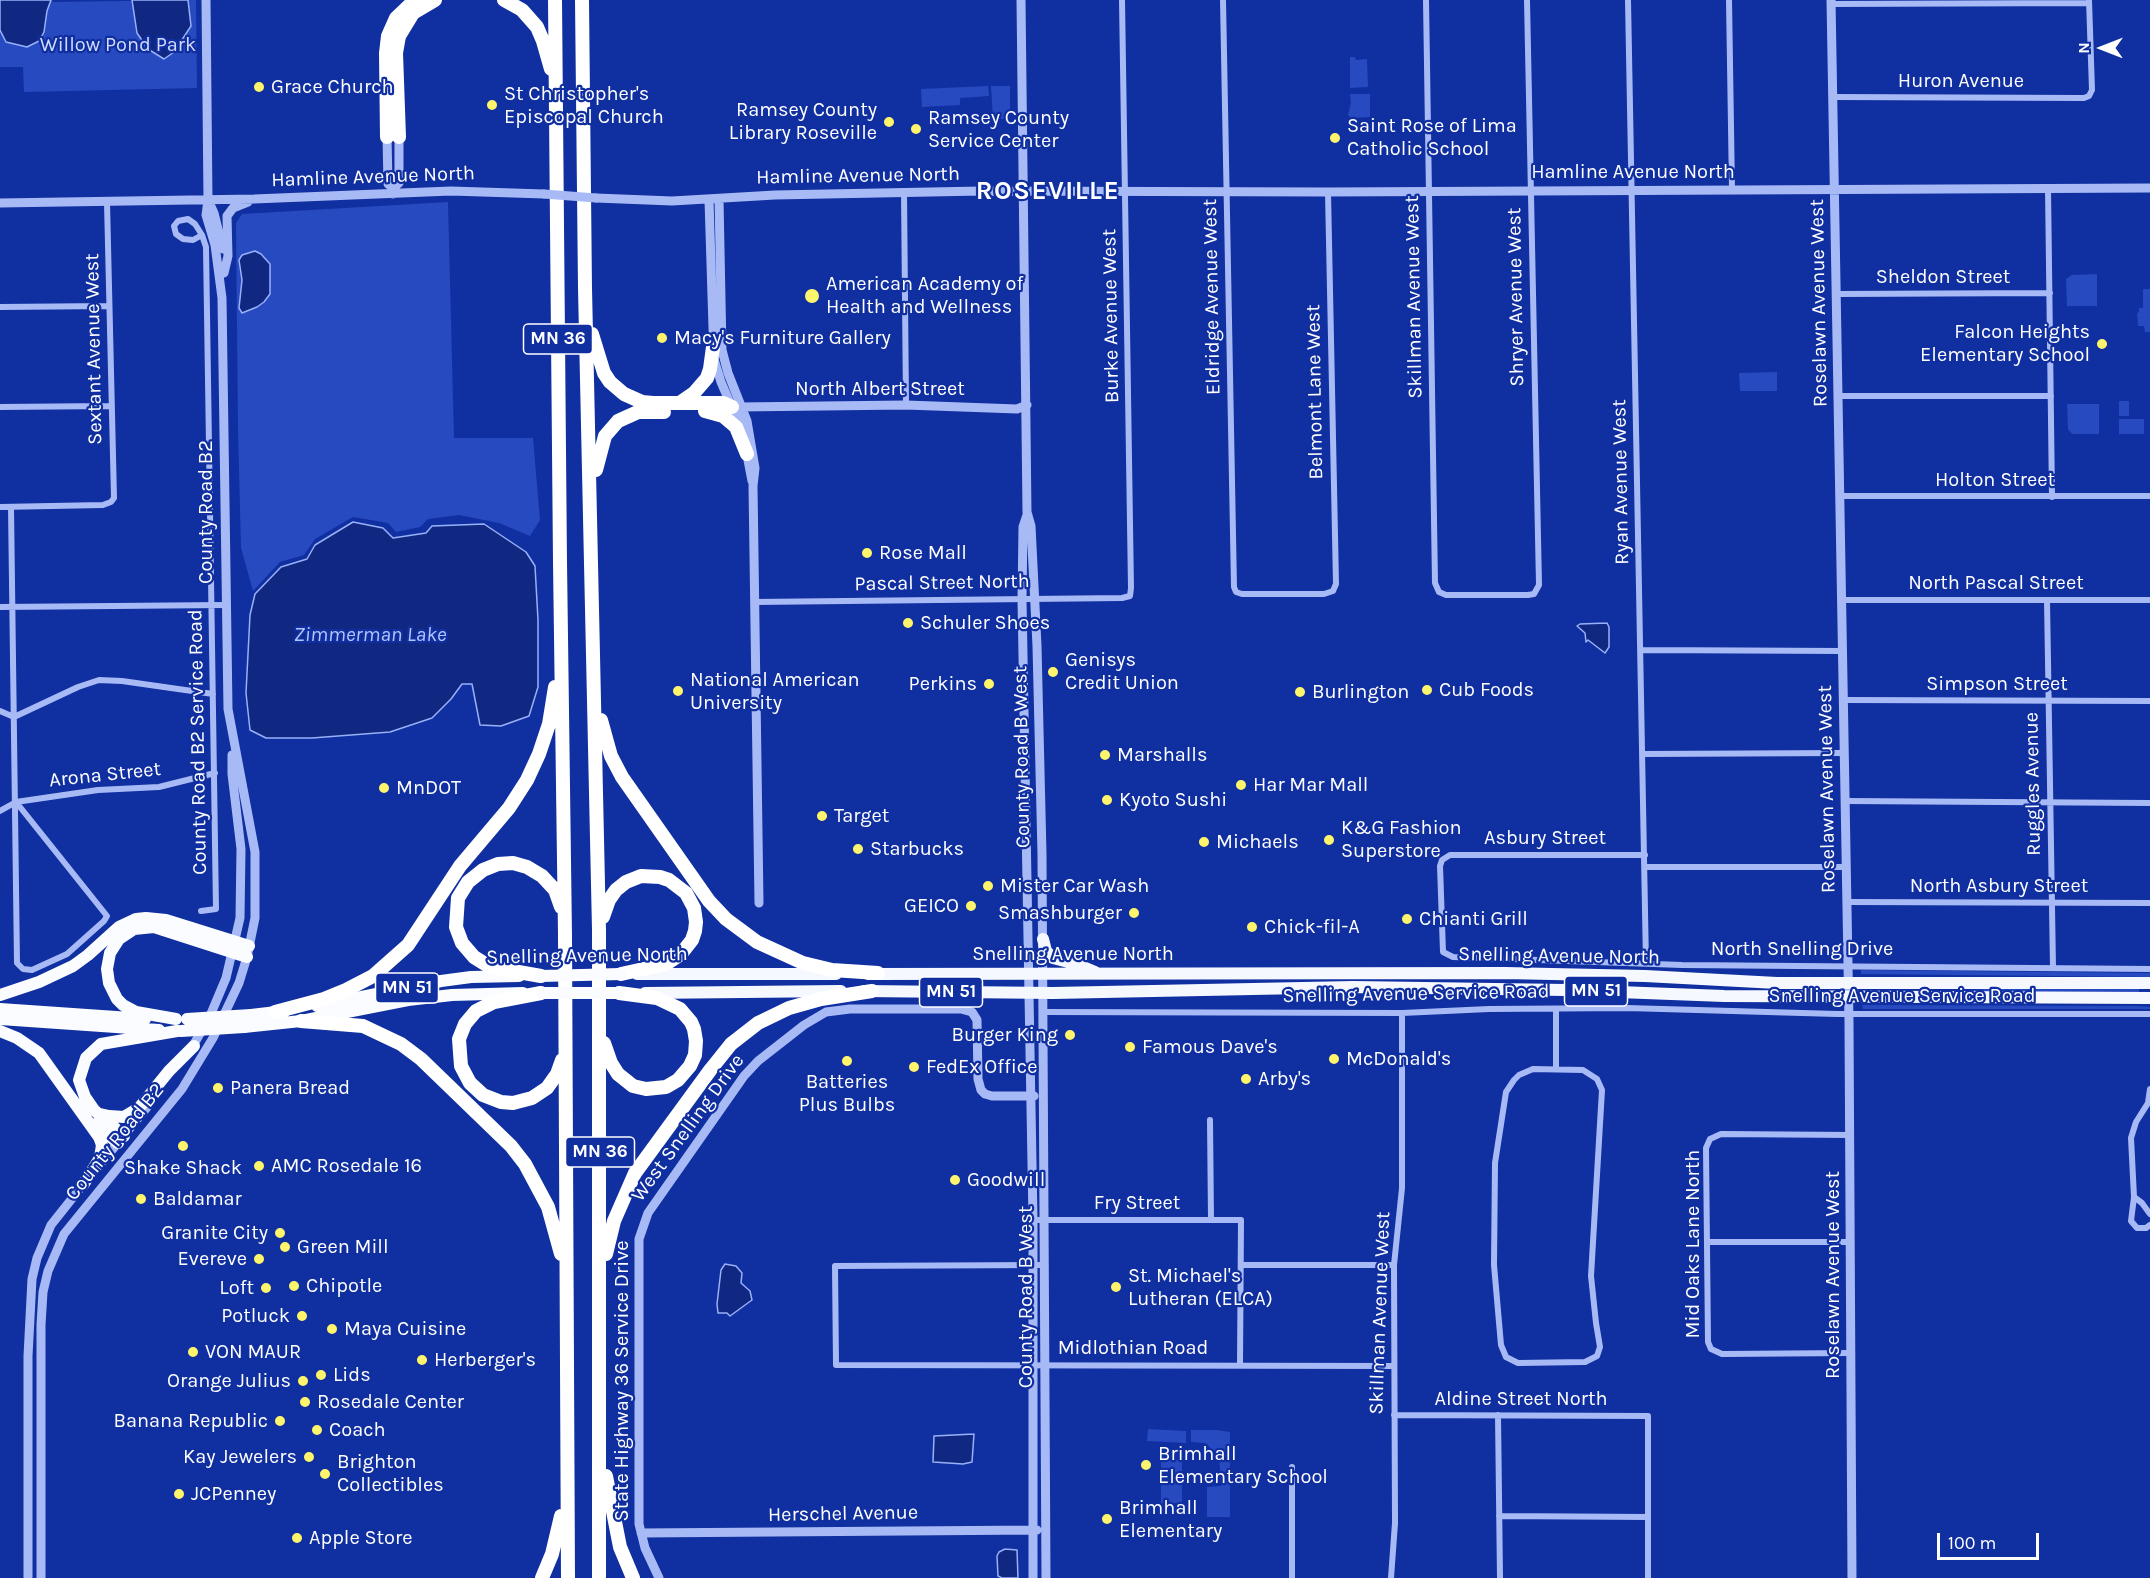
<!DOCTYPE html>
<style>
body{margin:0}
#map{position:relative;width:2150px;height:1578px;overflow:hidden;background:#102fa0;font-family:Karla,sans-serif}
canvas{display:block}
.north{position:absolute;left:2072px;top:18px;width:60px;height:60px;-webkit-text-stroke:4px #102fa0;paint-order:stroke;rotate:270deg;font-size:16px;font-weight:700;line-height:24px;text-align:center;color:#fff}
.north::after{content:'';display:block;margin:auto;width:21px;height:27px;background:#fff;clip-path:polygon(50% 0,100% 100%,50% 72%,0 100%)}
.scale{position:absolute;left:1937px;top:1533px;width:102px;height:27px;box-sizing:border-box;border:3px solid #fff;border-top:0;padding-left:8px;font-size:18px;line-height:21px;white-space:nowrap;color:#fff;-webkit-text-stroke:4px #102fa0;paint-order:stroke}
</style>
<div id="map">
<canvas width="2150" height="1578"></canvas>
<div class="north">N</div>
<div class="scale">100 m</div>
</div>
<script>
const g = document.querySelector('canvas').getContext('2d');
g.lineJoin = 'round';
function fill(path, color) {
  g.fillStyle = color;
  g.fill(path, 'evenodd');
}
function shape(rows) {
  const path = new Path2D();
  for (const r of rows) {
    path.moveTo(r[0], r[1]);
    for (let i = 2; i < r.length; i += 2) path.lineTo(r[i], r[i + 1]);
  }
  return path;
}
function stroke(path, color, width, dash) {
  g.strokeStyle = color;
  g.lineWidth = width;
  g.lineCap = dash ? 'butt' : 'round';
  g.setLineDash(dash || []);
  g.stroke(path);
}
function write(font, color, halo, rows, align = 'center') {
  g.font = font + ' Karla,sans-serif';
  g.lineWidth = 4.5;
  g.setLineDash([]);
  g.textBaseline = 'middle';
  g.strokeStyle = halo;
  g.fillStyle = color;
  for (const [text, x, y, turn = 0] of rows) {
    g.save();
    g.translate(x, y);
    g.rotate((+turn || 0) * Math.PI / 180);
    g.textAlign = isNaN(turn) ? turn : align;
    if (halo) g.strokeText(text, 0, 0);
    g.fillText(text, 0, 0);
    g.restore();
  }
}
fill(shape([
 [0,0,52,0,53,2,196,0,197,88,24,92,23,67,0,67],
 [1350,57,1355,57,1356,60,1367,59,1368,87,1350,88],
 [988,86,989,96,960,98,960,105,922,107,921,89],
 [991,86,1010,86,1010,119,993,119],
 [1350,94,1370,94,1370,117,1351,118,1348,115,1351,103],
 [448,202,454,438,533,438,540,520,530,536,499,523,459,515,428,519,420,527,396,532,388,523,353,517,315,539,304,555,280,562,253,591,241,548,238,430,236,223,242,214],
 [2097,274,2097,306,2067,306,2066,279,2072,275],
 [2143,289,2150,289,2150,332,2145,332,2144,326,2138,326,2137,313,2139,312,2139,308,2143,308],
 [1777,372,1777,391,1740,391,1739,373],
 [2119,401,2129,401,2129,416,2119,416],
 [2067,404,2099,404,2099,434,2072,434,2068,429],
 [2119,419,2144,419,2144,434,2119,434],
 [1861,970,2150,973,2150,977,1861,974],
 [2008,988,2139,988,2139,992,2098,994,1968,993,1968,990],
 [1862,1005,2137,1006,2150,1007,2150,1009,1863,1009],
 [1148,1429,1186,1431,1186,1443,1147,1441],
 [1191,1430,1216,1430,1230,1432,1230,1517,1207,1517,1207,1487,1221,1486,1219,1456,1205,1443,1191,1442],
 [1161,1460,1182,1460,1182,1503,1161,1503]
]), '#274ac0');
const water = shape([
 [0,0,51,0,47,11,44,32,39,41,27,47,6,42,0,30,0,0],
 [132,0,188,0,191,26,174,52,164,59,148,49,137,33,132,0],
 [255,251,261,254,270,264,270,294,264,302,257,307,242,313,239,308,242,280,239,260,242,255,255,251],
 [353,522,383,528,393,538,426,533,432,526,484,524,526,552,535,566,538,620,538,687,529,716,501,726,480,725,472,684,462,684,451,699,432,718,390,732,312,738,266,738,250,730,246,693,250,615,255,594,281,567,307,559,315,545,353,522],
 [1607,623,1609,627,1609,647,1605,653,1588,640,1586,642,1585,633,1577,626,1580,624,1607,623],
 [725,1264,736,1266,742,1273,741,1283,750,1291,752,1300,730,1316,727,1313,718,1313,717,1304,721,1270,725,1264],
 [974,1434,972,1462,963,1464,933,1462,934,1436,974,1434],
 [1005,1549,1017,1550,1018,1578,1002,1578,998,1576,997,1556,999,1552,1005,1549]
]);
fill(water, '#102881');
stroke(water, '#99b1f9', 1.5);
stroke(shape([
 [1223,0,1234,587,1236,592,1242,594,1324,594,1333,591,1336,584,1328,192],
 [1426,0,1435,583,1439,592,1446,595,1528,595,1534,594,1539,585,1527,0],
 [1628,0,1646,963],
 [1729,0,1732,190],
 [1831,4,2089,3],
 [1833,97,2084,98,2089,96,2092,90,2089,0],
 [2048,188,2052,497],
 [904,192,906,405],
 [1837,294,2050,293],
 [0,307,108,306],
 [1839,396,2051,396],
 [0,407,110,406],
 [1841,496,2150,496],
 [0,507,103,505,111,502,114,498,107,202],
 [11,507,17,963,23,969,32,970,67,954,104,921,107,916,16,802],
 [1842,600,2150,600],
 [2047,600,2053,968],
 [754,602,1122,598,1130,596,1131,588,1122,0],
 [0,607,225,605],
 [1641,650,1843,651],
 [1844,700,2150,701],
 [0,711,14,717,78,687,99,680,122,681,213,694],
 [1643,754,1845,753],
 [1846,801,2150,803],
 [0,811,16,802,98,790,159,787,215,773],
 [1645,855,1450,855,1442,860,1440,866,1443,952,1453,957,1682,965,2150,969],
 [1645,867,1847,867],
 [1847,902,2150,903],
 [201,911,216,909,206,247,202,235,195,224,188,219,178,221,174,226,176,234,183,239,193,240,202,235],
 [1043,1012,1402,1013,1489,1009,1627,1008,1837,1014,2150,1014],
 [1533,1069,1583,1070,1597,1079,1602,1090,1591,1276,1596,1323,1600,1347,1597,1356,1585,1362,1518,1363,1506,1357,1501,1345,1494,1265,1495,1163,1506,1092,1514,1080,1519,1075,1533,1069],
 [1556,1069,1556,1009],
 [2150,1089,2148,1103,2136,1122,2131,1138,2134,1197,2131,1221,2137,1228,2146,1228,2150,1225],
 [1210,1120,1211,1220],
 [1851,1135,1721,1134,1710,1139,1706,1148,1708,1342,1711,1349,1722,1354,1851,1353],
 [2134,1197,2142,1203,2150,1214],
 [1033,1220,1241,1220,1240,1365],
 [1707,1242,1851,1242],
 [1043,1265,835,1266,836,1365,1394,1366],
 [1242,1265,1394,1265],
 [1394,1415,1648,1416,1648,1578],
 [1498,1415,1500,1578],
 [1292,1467,1292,1578],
 [1499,1516,1648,1517],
 [1391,1578,1395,1523,1394,1265,1402,1188,1402,1013]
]), '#a8baf5', 6);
stroke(shape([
 [1021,0,1027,512,1031,526,1037,646,1042,854,1046,1578],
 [1831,0,1849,1021,1852,1578],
 [387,137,388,184,393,188,393,194],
 [393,188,399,183,399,137],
 [596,198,672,201,775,195,982,191,1328,192,2150,188],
 [719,199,722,350,728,373,747,421,755,468,753,486,759,903],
 [709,200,714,359,721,382,742,431],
 [209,202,214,213,223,249],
 [0,203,254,199,451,191,544,194],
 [224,273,228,256,227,216,233,208,248,202],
 [739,407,906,405,1017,409,1027,405],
 [746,450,752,481],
 [1027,515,1023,527,1022,599,1033,1220,1033,1578],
 [190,1051,210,1016,226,978,240,918,241,849,232,774,232,755],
 [99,1166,149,1105],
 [641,1533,1037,1530],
 [28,1578,28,1356,32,1279,37,1258,51,1225,86,1181],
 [41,1578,41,1325,43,1292,48,1271,64,1234,182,1089,213,1038,239,983,247,957,255,918,255,852,228,709,222,298,215,245,206,215,208,200,206,0],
 [659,1578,645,1548,639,1524,639,1239,648,1213,744,1076,758,1061,804,1025,826,1012,850,1009,961,1009,972,1012,977,1020,978,1079,981,1090,985,1094,992,1096,1034,1096]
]), '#a8baf5', 9);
stroke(shape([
 [1043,939,1046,951,1053,958,1076,964,1095,972],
 [637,974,836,974],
 [868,974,1505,973,1645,976,1777,983,2150,983],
 [864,991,1053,993,1353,987,1566,990,1724,996,2150,998],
 [645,993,841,991]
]), '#f6f8ff', 12);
stroke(shape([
 [0,995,39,982,73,966,88,955,119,927,136,919,146,918,166,920,249,946],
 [317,1006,441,981,471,977,519,976],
 [0,1009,145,1019],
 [251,1015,285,1011],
 [0,1019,159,1030],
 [176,1019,136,1012,123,1005,117,999,109,983,107,969,110,953,119,939,134,929,154,927,247,957],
 [244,1027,301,1021,408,1000,452,995,523,993],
 [0,1031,17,1038,39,1053,99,1137,102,1145,100,1158,83,1185],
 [100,1114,109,1116,124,1117,139,1108,169,1071,194,1046],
 [95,1124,118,1143],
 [124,1136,94,1110,85,1097,79,1080,86,1058,101,1044,177,1031]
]), '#fafcff', 12);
stroke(shape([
 [504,0,522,10,537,27,543,41,551,69],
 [555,0,560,562,565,935,568,1578],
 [582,0,585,288,599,930,599,1578],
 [387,137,386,53,388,36,396,18,415,0],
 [399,137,396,53,399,36,413,13,435,0],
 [592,334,604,373,610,382,624,394,642,402,653,403,723,403,732,407],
 [681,402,694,393,707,378,710,369,713,347],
 [705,411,723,416,736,427,747,454],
 [596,470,605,436,618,421,638,412,664,412],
 [601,720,611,756,622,777,709,901,726,919,757,942,803,963,832,970,878,973],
 [603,917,609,900,616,890,626,882,641,876,660,877,669,880,686,893,694,908,696,922,695,931,692,940,681,954,666,964,621,974],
 [541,976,490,967,474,957,462,943,456,927,458,898,468,882,483,870,498,864,513,863,527,867,542,876,555,890,561,907],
 [541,993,494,1002,476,1011,465,1024,459,1039,461,1066,470,1083,483,1095,501,1102,513,1103,532,1098,547,1088,557,1074,562,1060],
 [275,1012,324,999,346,990,373,976,408,945,460,866,509,808,527,780,539,754,549,724,555,687],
 [301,1021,363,1026,401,1044,421,1059,511,1146,525,1164,548,1207,561,1254],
 [604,1043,611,1063,618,1074,633,1086,646,1089,666,1087,678,1080,690,1066,695,1055,696,1041,694,1029,691,1022,680,1009,657,998,619,993],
 [606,1254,614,1221,635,1173,711,1069,731,1044,758,1023,789,1008,821,999,872,991],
 [606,1476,620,1547,633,1578],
 [542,1578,552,1554,561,1516]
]), '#fff', 14);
stroke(shape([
 [544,194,596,198]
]), '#a8baf5', 9);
stroke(shape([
 [541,976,621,974],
 [541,993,619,993],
 [187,1019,251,1015],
 [181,1031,244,1027]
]), '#fafcff', 12);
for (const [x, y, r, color] of [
 [259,87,6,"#fff56c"],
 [492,105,6,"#fff56c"],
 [889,122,6,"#fff56c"],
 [916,129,6,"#fff56c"],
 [1335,138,6,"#fff56c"],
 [812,296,8,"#fff56c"],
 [662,338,6,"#fff56c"],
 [2102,344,6,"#fff56c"],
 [867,553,6,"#fff56c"],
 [908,623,6,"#fff56c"],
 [1053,672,6,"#fff56c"],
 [989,684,6,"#fff56c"],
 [1427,690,6,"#fff56c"],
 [678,691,6,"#fff56c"],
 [1300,692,6,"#fff56c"],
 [1105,755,6,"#fff56c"],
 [1241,785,6,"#fff56c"],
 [384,788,6,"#fff56c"],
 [1107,800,6,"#fff56c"],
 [822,816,6,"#fff56c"],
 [1329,840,6,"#fff56c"],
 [1204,842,6,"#fff56c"],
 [858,849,6,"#fff56c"],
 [988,886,6,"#fff56c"],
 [971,906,6,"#fff56c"],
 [1134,913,6,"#fff56c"],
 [1407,919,6,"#fff56c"],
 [1252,927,6,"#fff56c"],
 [1070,1035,6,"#fff56c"],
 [1130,1047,6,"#fff56c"],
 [1334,1059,6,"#fff56c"],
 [847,1061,6,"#fff56c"],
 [914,1067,6,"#fff56c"],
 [1246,1079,6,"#fff56c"],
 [218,1088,6,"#fff56c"],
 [183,1146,6,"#fff56c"],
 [259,1166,6,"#fff56c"],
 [955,1180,6,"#fff56c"],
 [141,1199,6,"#fff56c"],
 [280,1233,6,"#fff56c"],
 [285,1247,6,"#fff56c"],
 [259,1259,6,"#fff56c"],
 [294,1286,6,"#fff56c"],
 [1116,1287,6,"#fff56c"],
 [266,1288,6,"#fff56c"],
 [302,1316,6,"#fff56c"],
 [332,1329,6,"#fff56c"],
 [193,1352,6,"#fff56c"],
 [422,1360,6,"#fff56c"],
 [321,1375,6,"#fff56c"],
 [303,1381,6,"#fff56c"],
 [305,1402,6,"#fff56c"],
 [280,1421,6,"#fff56c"],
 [317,1430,6,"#fff56c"],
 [309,1457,6,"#fff56c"],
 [1146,1465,6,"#fff56c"],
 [325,1474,6,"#fff56c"],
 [179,1494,6,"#fff56c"],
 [1107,1519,6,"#fff56c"],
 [297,1538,6,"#fff56c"]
]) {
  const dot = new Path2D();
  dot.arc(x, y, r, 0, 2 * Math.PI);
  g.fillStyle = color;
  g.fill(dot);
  stroke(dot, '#102fa0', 2);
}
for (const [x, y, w] of [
 [558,339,69],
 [407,988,63],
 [1596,991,63],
 [951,992,63],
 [600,1152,69]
]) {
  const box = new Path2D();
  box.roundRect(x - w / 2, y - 15, w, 30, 4.5);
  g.fillStyle = '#102fa0';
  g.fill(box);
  stroke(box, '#fff', 1.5);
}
write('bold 18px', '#fff', null, [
 ["MN 36",558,339],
 ["MN 51",407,988],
 ["MN 51",1596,991],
 ["MN 51",951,992],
 ["MN 36",600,1152]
]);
write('20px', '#d1dbfe', '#102fa0', [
 ["Willow Pond Park",118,45]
]);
write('20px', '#fff', '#102fa0', [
 ["Huron Avenue",1961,81],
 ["Hamline Avenue North",1633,172],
 ["Hamline Avenue North",858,176,-1],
 ["Hamline Avenue North",373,177,-2],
 ["Sheldon Street",1943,277],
 ["Eldridge Avenue West",1212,297,-91],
 ["Skillman Avenue West",1414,297,-91],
 ["Shryer Avenue West",1516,297,-91],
 ["Roselawn Avenue West",1819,303,-91],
 ["Burke Avenue West",1111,316,-91],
 ["Sextant Avenue West",94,349,-91],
 ["North Albert Street",880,389],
 ["Belmont Lane West",1315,392,-91],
 ["Holton Street",1995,480],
 ["Ryan Avenue West",1621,482,-91],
 ["County Road B2",206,512,-90],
 ["Pascal Street North",942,583,-1],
 ["North Pascal Street",1996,583],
 ["Simpson Street",1997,684],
 ["County Road B2 Service Road",198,742,-91],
 ["County Road B West",1022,757,-91],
 ["Arona Street",105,775,-6],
 ["Ruggles Avenue",2033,784,-91],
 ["Roselawn Avenue West",1827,789,-91],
 ["Asbury Street",1545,838],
 ["North Asbury Street",1999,886],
 ["North Snelling Drive",1802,949],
 ["Snelling Avenue North",1073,954],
 ["Snelling Avenue North",587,956,-1],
 ["Snelling Avenue North",1559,956,1],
 ["Snelling Avenue Service Road",1416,994,-1],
 ["Snelling Avenue Service Road",1902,996],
 ["West Snelling Drive",688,1128,-54],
 ["County Road B2",115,1142,-51],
 ["Fry Street",1137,1203],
 ["Mid Oaks Lane North",1693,1244,-90],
 ["Roselawn Avenue West",1833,1275,-90],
 ["County Road B West",1026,1297,-90],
 ["Skillman Avenue West",1380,1313,-88],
 ["Midlothian Road",1133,1348],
 ["State Highway 36 Service Drive",622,1381,-90],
 ["Aldine Street North",1521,1399],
 ["Herschel Avenue",843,1514,-1]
]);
write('20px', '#fff', '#102fa0', [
 ["Grace Church",271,87],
 ["St Christopher's",504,94],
 ["Episcopal Church",504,117],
 ["Ramsey County",877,110,"right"],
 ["Library Roseville",877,133,"right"],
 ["Ramsey County",928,118],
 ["Service Center",928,141],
 ["Saint Rose of Lima",1347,126],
 ["Catholic School",1347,149],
 ["American Academy of",826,284],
 ["Health and Wellness",826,307],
 ["Falcon Heights",2090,332,"right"],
 ["Elementary School",2090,355,"right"],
 ["Macy's Furniture Gallery",674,338],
 ["Rose Mall",879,553],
 ["Schuler Shoes",920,623],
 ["Genisys",1065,660],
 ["Credit Union",1065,683],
 ["National American",690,680],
 ["University",690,703],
 ["Perkins",977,684,"right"],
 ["Cub Foods",1439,690],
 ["Burlington",1312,692],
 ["Marshalls",1117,755],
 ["Har Mar Mall",1253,785],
 ["MnDOT",396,788],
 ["Kyoto Sushi",1119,800],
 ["Target",834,816],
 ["K&G Fashion",1341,828],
 ["Superstore",1341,851],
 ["Michaels",1216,842],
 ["Starbucks",870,849],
 ["Mister Car Wash",1000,886],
 ["GEICO",959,906,"right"],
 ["Smashburger",1122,913,"right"],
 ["Chianti Grill",1419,919],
 ["Chick-fil-A",1264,927],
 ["Burger King",1058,1035,"right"],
 ["Famous Dave's",1142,1047],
 ["McDonald's",1346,1059],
 ["FedEx Office",926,1067],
 ["Arby's",1258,1079],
 ["Batteries",847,1082,"center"],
 ["Plus Bulbs",847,1105,"center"],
 ["Panera Bread",230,1088],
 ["AMC Rosedale 16",271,1166],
 ["Shake Shack",183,1168,"center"],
 ["Goodwill",967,1180],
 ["Baldamar",153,1199],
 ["Granite City",268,1233,"right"],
 ["Green Mill",297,1247],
 ["Evereve",247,1259,"right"],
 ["St. Michael's",1128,1276],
 ["Lutheran (ELCA)",1128,1299],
 ["Chipotle",306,1286],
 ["Loft",254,1288,"right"],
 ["Potluck",290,1316,"right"],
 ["Maya Cuisine",344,1329],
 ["VON MAUR",205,1352],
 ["Herberger's",434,1360],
 ["Lids",333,1375],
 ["Orange Julius",291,1381,"right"],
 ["Rosedale Center",317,1402],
 ["Banana Republic",268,1421,"right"],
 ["Coach",329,1430],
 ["Brimhall",1158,1454],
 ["Elementary School",1158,1477],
 ["Kay Jewelers",297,1457,"right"],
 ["Brighton",337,1462],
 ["Collectibles",337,1485],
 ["JCPenney",191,1494],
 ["Brimhall",1119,1508],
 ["Elementary",1119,1531],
 ["Apple Store",309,1538]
], 'left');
write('italic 21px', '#b4c5fc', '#102fa0', [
 ["Zimmerman Lake",370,635]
]);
g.letterSpacing = '1.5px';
write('bold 26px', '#fff', '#102fa0', [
 ["ROSEVILLE",1048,192]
]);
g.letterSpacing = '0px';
</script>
